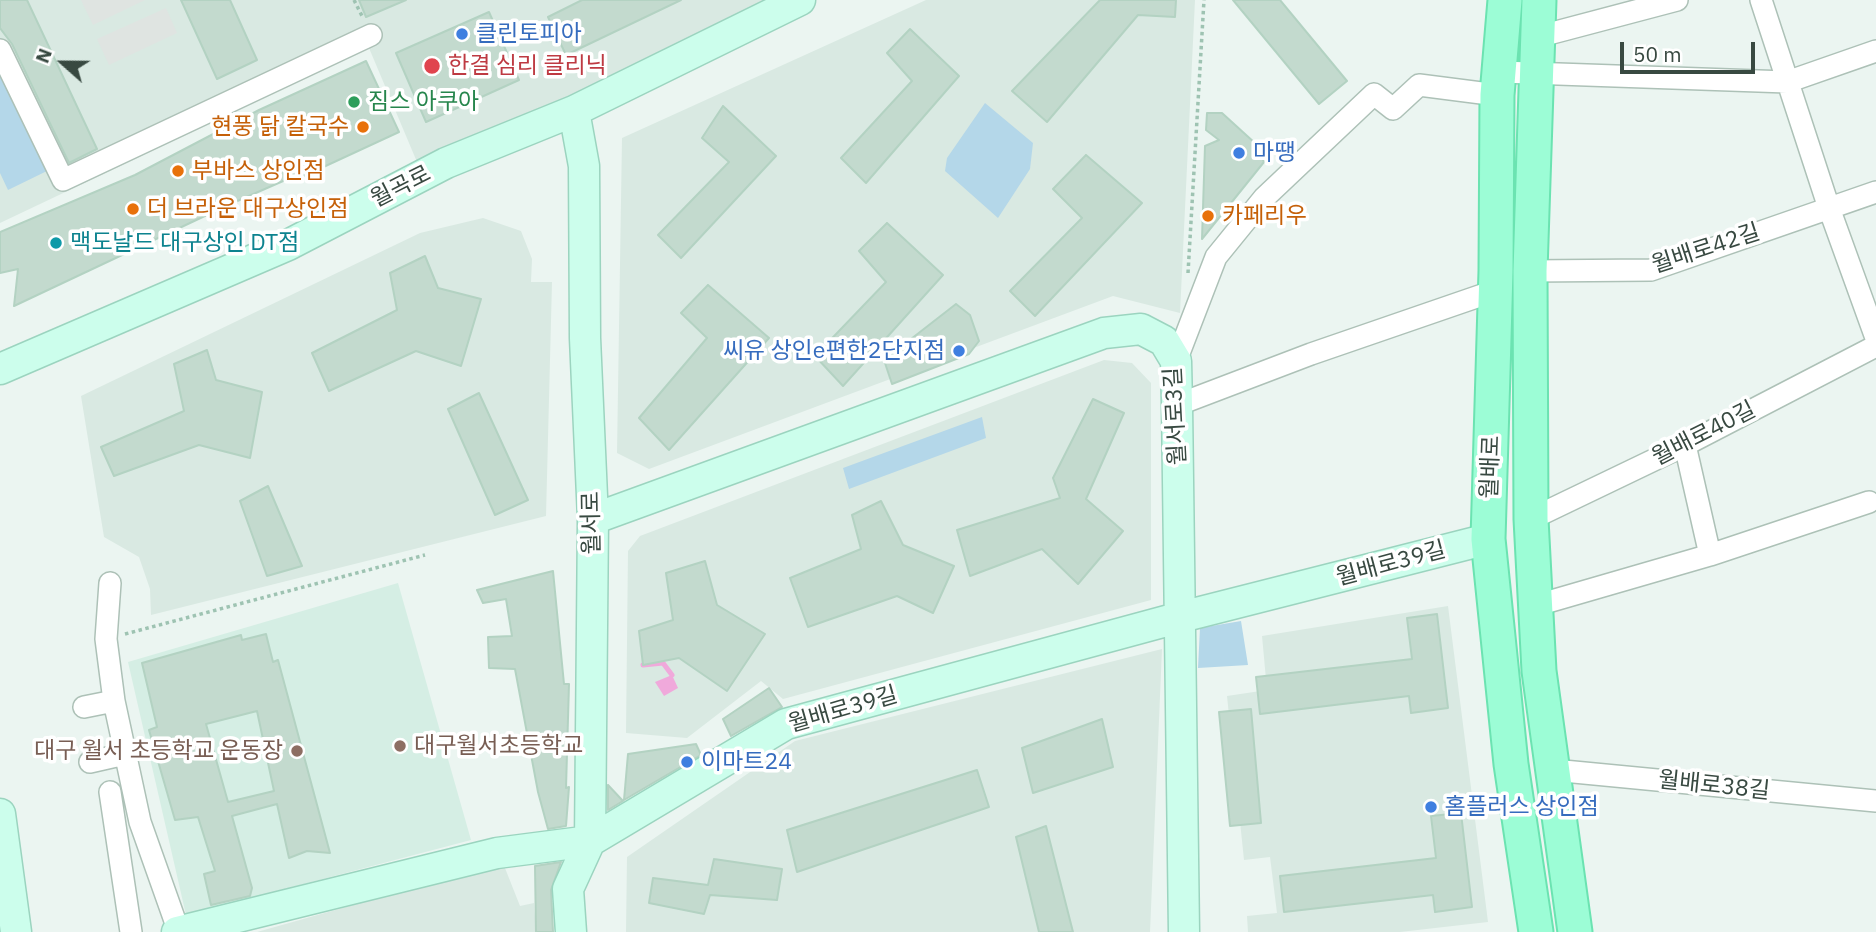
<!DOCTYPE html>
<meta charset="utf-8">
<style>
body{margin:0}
#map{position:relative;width:1876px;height:932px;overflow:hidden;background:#ebf5f1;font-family:"IBM Plex Sans",sans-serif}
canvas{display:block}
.north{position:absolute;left:28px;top:28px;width:70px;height:70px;-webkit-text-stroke:5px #fff;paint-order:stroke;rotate:291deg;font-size:19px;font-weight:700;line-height:28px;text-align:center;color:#384941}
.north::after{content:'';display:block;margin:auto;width:24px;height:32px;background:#384941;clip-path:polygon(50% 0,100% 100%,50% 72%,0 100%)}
.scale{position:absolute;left:1620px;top:42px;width:135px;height:32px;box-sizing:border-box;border:4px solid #384941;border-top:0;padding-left:9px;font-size:21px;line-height:24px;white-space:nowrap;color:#384941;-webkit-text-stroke:5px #fff;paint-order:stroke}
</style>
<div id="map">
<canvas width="1876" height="932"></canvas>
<div class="north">N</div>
<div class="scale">50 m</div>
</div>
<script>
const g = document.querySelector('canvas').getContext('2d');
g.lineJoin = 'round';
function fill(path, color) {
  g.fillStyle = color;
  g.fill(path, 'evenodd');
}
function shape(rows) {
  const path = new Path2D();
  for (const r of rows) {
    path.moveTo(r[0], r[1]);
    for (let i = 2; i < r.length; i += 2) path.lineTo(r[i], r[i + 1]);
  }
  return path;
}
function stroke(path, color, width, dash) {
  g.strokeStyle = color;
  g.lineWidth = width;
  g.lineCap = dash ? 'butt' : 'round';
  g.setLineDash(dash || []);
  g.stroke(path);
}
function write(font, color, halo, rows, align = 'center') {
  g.font = font + ' "IBM Plex Sans","Noto Sans KR",sans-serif';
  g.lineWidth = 7;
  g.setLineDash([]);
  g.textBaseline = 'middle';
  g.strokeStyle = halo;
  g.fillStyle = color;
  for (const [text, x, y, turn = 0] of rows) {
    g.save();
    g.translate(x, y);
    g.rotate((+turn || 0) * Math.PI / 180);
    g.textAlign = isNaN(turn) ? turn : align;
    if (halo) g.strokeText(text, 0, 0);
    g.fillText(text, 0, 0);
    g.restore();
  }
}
fill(shape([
 [0,0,798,0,417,162,369,48,0,223],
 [926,0,1195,0,1180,313,1113,296,649,469,617,453,622,138],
 [483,218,521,231,532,259,531,282,552,282,546,516,151,615,150,589,139,557,104,537,81,396,420,233],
 [1104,360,1132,363,1151,383,1151,600,783,699,761,681,687,738,626,733,628,551,640,536],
 [1448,606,1488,922,1400,932,1248,932,1247,916,1277,913,1270,857,1244,860,1227,696,1267,690,1262,636],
 [1162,649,1150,932,626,932,627,857,795,741],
 [503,863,520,906,534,903,536,932,257,932]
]), '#d9e9e2');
fill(shape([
 [398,583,471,840,186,915,128,662]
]), '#d5eee4');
fill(shape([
 [0,67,49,170,8,190,0,173],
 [985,103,1033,143,1030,169,998,218,945,171,947,158],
 [982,417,986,438,849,489,843,468],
 [1241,621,1248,665,1198,668,1200,628]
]), '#b4d7e9');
fill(shape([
 [81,0,145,0,93,25],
 [166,8,177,33,109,65,97,39]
]), '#dfe4e1');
fill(shape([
 [672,675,678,688,664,696,655,682]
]), '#f0a9db');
stroke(shape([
 [643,665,663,663,672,675]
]), '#f0a9db', 5);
const building = shape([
 [0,0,27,0,97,149,69,163,12,44,0,28,0,0],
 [181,0,230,0,257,60,217,79,181,0],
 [359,0,406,0,366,17,359,0],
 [582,0,681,0,566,55,548,17,582,0],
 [1100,0,1176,0,1175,17,1138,15,1047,122,1012,91,1100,0],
 [1233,0,1280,0,1347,81,1319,104,1233,0],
 [489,12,519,80,426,122,396,53,489,12],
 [910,29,959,76,866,183,841,158,912,81,887,53,910,29],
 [366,61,399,132,291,182,290,178,226,206,14,306,18,269,0,273,0,232,135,175,259,110,366,61],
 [723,106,776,156,681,258,658,235,729,162,702,138,723,106],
 [1207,113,1222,113,1256,144,1264,162,1202,239,1205,146,1219,140,1206,130,1207,113],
 [1086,155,1142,203,1035,316,1010,291,1082,218,1053,189,1086,155],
 [887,223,943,275,843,386,815,356,886,282,859,251,887,223],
 [425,256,438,288,481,299,461,366,416,351,329,391,312,353,397,310,390,273,425,256],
 [708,285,769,338,669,450,639,418,707,338,681,313,708,285],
 [956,304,970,315,979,341,969,354,892,384,884,360,956,304],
 [207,350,216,380,262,392,250,458,199,445,114,476,101,447,184,411,174,364,207,350],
 [479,393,528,500,495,515,448,409,479,393],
 [1093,399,1124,413,1086,499,1123,531,1078,584,1042,549,970,576,957,530,1060,498,1053,478,1093,399],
 [268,486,302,566,267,576,240,501,268,486],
 [881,501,903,545,954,566,933,613,897,596,808,627,790,578,861,549,852,515,881,501],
 [705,561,717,605,765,634,727,691,679,658,643,665,639,631,673,620,666,573,705,561],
 [553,571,564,684,569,684,566,788,569,787,566,826,548,829,538,792,515,669,489,668,488,637,512,636,506,599,483,603,477,590,553,571],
 [1437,614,1448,708,1411,713,1409,696,1260,714,1256,677,1412,659,1407,618,1437,614],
 [266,634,273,662,278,660,330,853,307,851,289,858,277,804,232,816,252,888,250,896,211,905,204,874,215,871,198,817,175,820,149,730,157,727,142,663,241,635,242,640,266,634],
 [257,711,274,791,228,802,206,724,257,711],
 [769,688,782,707,731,736,723,719,769,688],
 [1251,709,1261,823,1230,826,1219,712,1251,709],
 [1102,719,1113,767,1033,793,1022,748,1102,719],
 [696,744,701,755,624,800,628,754,696,744],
 [977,770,989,807,797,872,787,830,977,770],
 [608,785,623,801,608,810,608,785],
 [1461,813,1472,907,1435,912,1433,895,1284,912,1280,876,1436,858,1431,816,1461,813],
 [1046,826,1073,932,1039,932,1016,837,1046,826],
 [714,859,782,869,777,900,710,895,704,914,649,903,653,878,708,885,714,859],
 [561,862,551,890,553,932,536,932,535,866,561,862]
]);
fill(building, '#c3dace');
stroke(building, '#b3d2c2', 2);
const street = shape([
 [1761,0,1829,208,1876,338],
 [1537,37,1677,0],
 [0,50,63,180,371,35],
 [1501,72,1787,82,1876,51],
 [1530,271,1651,270,1876,192],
 [1176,361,1216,257,1264,198,1374,94,1393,109,1419,85,1497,95],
 [1177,405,1311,354,1494,291],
 [1685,445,1710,555],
 [1531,519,1685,445,1876,346],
 [110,583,106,639,114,701,140,822,179,932],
 [1534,606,1710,555,1869,502],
 [84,707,114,701],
 [90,762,125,754],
 [1553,770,1876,801],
 [110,792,131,932]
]);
const secondary = shape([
 [0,369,288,245,446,163,574,111,800,0],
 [593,519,1104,333,1141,329,1164,341,1176,361,1177,405,1184,932],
 [0,814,16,932],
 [177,932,497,853,590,841,786,724,1181,617,1488,539],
 [571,932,568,889,590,841,593,519,585,338,584,166,574,111]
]);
const primary = shape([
 [1505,0,1497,95,1496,271,1488,539,1511,764,1536,932],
 [1539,0,1530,271,1531,519,1539,671,1575,932]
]);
stroke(street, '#adc1b7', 24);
stroke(secondary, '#9bd4bf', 33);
stroke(primary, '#6be3b1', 37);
stroke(shape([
 [354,0,363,18],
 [1188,273,1204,0],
 [125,634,425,555]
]), '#9ec3b2', 3.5, [3.5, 3.5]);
stroke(street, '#fff', 21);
stroke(secondary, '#ccfeec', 30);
stroke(primary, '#9cfdd6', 33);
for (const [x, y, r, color] of [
 [462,34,7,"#3f7fe0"],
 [432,66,9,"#e0444e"],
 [354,102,7,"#2e9e5b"],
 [363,127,7,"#e8710a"],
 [1239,153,7,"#3f7fe0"],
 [178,171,7,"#e8710a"],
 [133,209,7,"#e8710a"],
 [1208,216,7,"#e8710a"],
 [56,243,7,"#0f9aa8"],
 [959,351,7,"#3f7fe0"],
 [400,746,7,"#8d6e63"],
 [297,751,7,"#8d6e63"],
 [687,762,7,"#3f7fe0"],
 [1431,807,7,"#3f7fe0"]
]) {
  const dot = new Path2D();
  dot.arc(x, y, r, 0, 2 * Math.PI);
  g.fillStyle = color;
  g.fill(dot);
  stroke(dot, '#fff', 2.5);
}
write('23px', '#366cbe', '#fff', [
 ["클린토피아",476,34],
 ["마땡",1253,153],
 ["씨유 상인e편한2단지점",945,351,"right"],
 ["이마트24",701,762],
 ["홈플러스 상인점",1445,807]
], 'left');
write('23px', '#be3a42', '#fff', [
 ["한결 심리 클리닉",448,66]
], 'left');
write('23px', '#27864d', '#fff', [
 ["짐스 아쿠아",368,102]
], 'left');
write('23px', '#c56008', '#fff', [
 ["현풍 닭 칼국수",349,127,"right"],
 ["부바스 상인점",192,171],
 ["더 브라운 대구상인점",147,209],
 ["카페리우",1222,216]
], 'left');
write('23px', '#384941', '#fff', [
 ["월곡로",401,187,-27],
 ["월배로42길",1706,249,-18],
 ["월서로3길",1176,416,-93],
 ["월배로40길",1704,434,-27],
 ["월배로",1491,467,-88],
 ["월서로",592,523,-91],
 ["월배로39길",1391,564,-15],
 ["월배로39길",843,710,-16],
 ["월배로38길",1714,786,6]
]);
write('23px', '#0d838f', '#fff', [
 ["맥도날드 대구상인 DT점",70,243]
], 'left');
write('23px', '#785e54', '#fff', [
 ["대구월서초등학교",414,746],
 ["대구 월서 초등학교 운동장",283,751,"right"]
], 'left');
</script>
